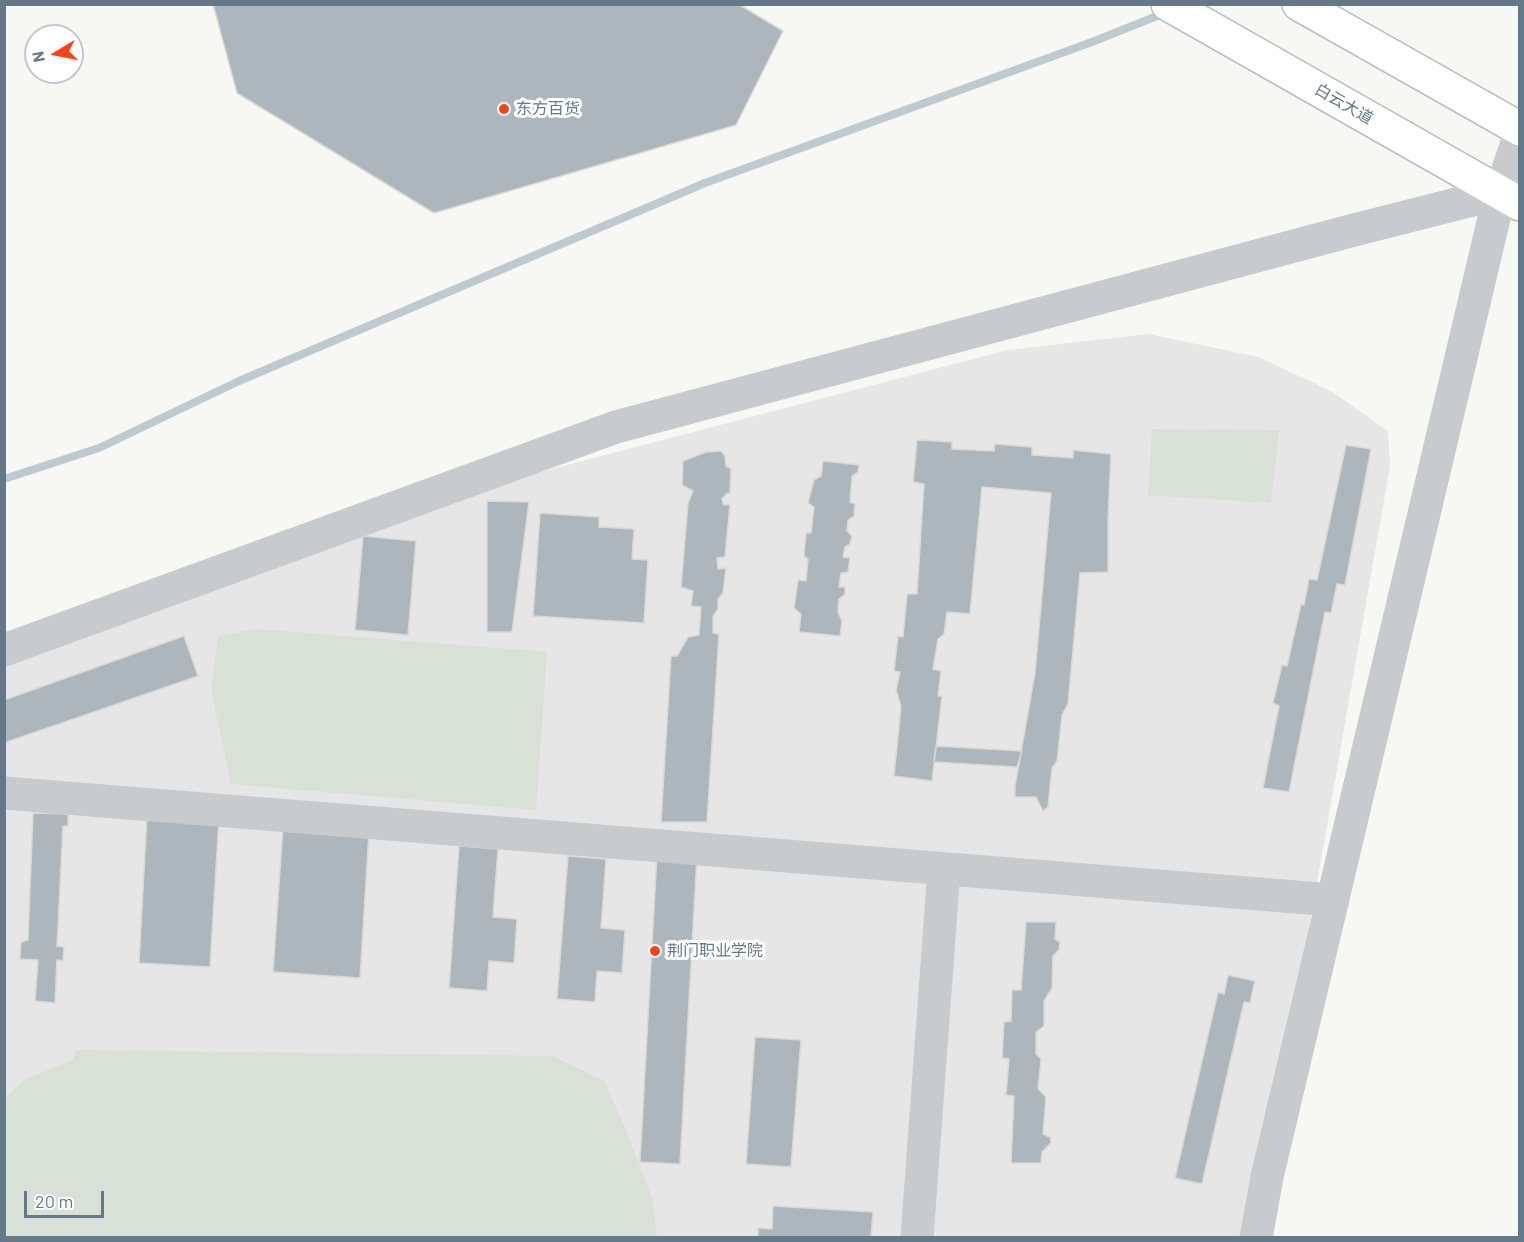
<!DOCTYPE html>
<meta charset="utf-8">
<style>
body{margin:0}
#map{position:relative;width:1524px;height:1242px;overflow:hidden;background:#f7f7f4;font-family:Barlow,sans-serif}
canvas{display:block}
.frame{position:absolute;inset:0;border:6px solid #647988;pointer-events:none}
.north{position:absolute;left:24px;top:24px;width:60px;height:60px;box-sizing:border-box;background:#fff;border:2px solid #c1c9cf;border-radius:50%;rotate:260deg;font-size:16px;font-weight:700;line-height:24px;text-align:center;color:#647988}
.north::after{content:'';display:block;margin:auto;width:21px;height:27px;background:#f24619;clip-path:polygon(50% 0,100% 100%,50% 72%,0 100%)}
.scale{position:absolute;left:24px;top:1191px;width:80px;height:27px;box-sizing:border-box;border:3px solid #647988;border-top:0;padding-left:8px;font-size:18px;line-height:21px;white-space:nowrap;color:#647988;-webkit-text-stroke:4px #fff;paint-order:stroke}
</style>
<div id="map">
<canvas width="1524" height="1242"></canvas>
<div class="frame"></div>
<div class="north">N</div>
<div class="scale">20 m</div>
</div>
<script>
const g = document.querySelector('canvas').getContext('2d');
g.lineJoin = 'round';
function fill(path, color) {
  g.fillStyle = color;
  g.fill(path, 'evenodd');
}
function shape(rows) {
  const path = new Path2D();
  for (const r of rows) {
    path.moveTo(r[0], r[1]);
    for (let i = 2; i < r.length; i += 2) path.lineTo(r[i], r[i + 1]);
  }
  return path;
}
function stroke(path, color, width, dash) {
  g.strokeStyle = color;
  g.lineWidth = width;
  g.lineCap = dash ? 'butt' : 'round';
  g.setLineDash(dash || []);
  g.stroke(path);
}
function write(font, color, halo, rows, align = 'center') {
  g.font = font + ' Barlow,"Noto Sans SC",sans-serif';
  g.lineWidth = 6;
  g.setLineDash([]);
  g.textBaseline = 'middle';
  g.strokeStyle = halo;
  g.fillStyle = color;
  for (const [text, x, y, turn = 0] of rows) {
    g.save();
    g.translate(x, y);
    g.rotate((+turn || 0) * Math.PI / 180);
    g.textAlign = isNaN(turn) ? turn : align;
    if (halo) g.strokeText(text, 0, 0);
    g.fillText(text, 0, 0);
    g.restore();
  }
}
fill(shape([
 [1149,334,1258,357,1331,391,1388,431,1390,466,1255,1237,5,1238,5,665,467,491,1008,350]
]), '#e5e6e5');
fill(shape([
 [1152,429,1279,430,1271,503,1148,495],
 [257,629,547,652,536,810,231,784,211,689,218,636],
 [75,1050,553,1056,604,1081,628,1135,652,1198,657,1237,5,1237,5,1098,24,1080,73,1060]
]), '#d9e0d5');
stroke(shape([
 [4,479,99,448,239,381,705,183,1092,42,1167,12]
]), '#becacf', 8);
const building = shape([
 [213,4,738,4,783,31,736,125,434,213,237,93,213,4],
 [917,440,952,442,952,449,994,451,995,444,1032,447,1032,455,1073,458,1073,450,1111,454,1108,519,1108,572,1080,573,1068,704,1062,715,1057,761,1052,768,1048,807,1043,811,1036,797,1015,797,1015,786,1035,673,1051,493,982,487,970,614,947,612,944,634,938,639,933,669,941,671,938,696,942,696,932,781,894,776,901,706,896,690,900,672,894,671,898,636,903,637,907,594,917,594,924,484,913,482,917,440],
 [1346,445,1371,449,1345,585,1337,584,1331,613,1325,612,1289,792,1263,788,1279,706,1273,703,1282,665,1287,666,1301,604,1304,605,1309,579,1317,580,1346,445],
 [721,451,725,456,726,466,731,469,730,493,726,494,722,499,724,505,730,504,725,557,717,558,718,569,726,568,723,593,718,599,718,609,713,616,713,633,719,634,707,822,661,822,671,656,677,656,688,637,699,635,701,607,691,606,693,591,681,587,688,503,693,491,682,485,683,461,706,452,721,451],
 [823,461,859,465,858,472,852,476,850,502,855,504,854,516,848,520,847,531,852,536,850,544,845,547,843,557,850,558,848,572,841,573,839,587,845,587,845,594,839,599,838,612,842,621,840,636,799,632,801,614,794,608,798,580,806,581,808,559,804,556,806,533,811,533,814,507,808,503,814,480,821,476,823,461],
 [487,501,529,502,512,632,487,632,487,501],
 [540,513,599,517,599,527,634,529,632,559,648,560,644,623,533,616,540,513],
 [363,536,416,541,408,635,355,630,363,536],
 [184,636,198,676,4,743,4,700,184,636],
 [936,746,1022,751,1017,767,934,762,936,746],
 [33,813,68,814,68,826,63,826,57,946,64,947,63,961,57,960,55,1003,35,1001,38,960,20,959,21,942,28,940,33,813],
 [147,815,219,819,210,967,139,963,147,815],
 [283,826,369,832,360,978,273,972,283,826],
 [459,846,498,849,493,917,517,919,514,963,489,961,487,991,449,988,459,846],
 [657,854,697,856,680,1164,640,1162,657,854],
 [568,856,606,859,601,928,625,930,622,973,597,971,595,1002,557,999,568,856],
 [1026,922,1056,922,1055,939,1060,942,1059,950,1053,956,1052,988,1044,1001,1044,1026,1036,1032,1036,1054,1041,1059,1038,1089,1046,1097,1043,1134,1050,1137,1051,1143,1042,1152,1041,1163,1011,1163,1014,1096,1006,1095,1009,1059,1002,1058,1004,1022,1011,1021,1012,990,1021,990,1026,922],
 [1228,975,1255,981,1250,1003,1244,1002,1202,1184,1175,1178,1218,992,1224,994,1228,975],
 [755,1037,801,1040,791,1167,746,1164,755,1037],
 [773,1206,873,1212,871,1237,880,1238,758,1238,758,1228,772,1229,773,1206]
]);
fill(building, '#adb6bc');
stroke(building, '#d9d9d6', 1.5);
const major = shape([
 [1168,4,1520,204],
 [1299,4,1520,129]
]);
stroke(major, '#babec2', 36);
stroke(shape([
 [4,650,616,427,1354,230,1500,193],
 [4,793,1333,900],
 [917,1238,944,869],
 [1256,1238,1267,1177,1500,193,1520,134]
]), '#c7cbce', 33);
stroke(major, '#fff', 33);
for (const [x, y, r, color] of [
 [504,109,6,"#f24619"],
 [655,951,6,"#f24619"]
]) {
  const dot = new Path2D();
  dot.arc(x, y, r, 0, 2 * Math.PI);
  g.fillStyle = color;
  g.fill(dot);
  stroke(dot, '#fff', 2);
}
write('16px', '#647988', '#fff', [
 ["白云大道",1344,104,30]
]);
write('16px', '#647988', '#fff', [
 ["东方百货",516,109],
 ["荆门职业学院",667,951]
], 'left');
</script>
